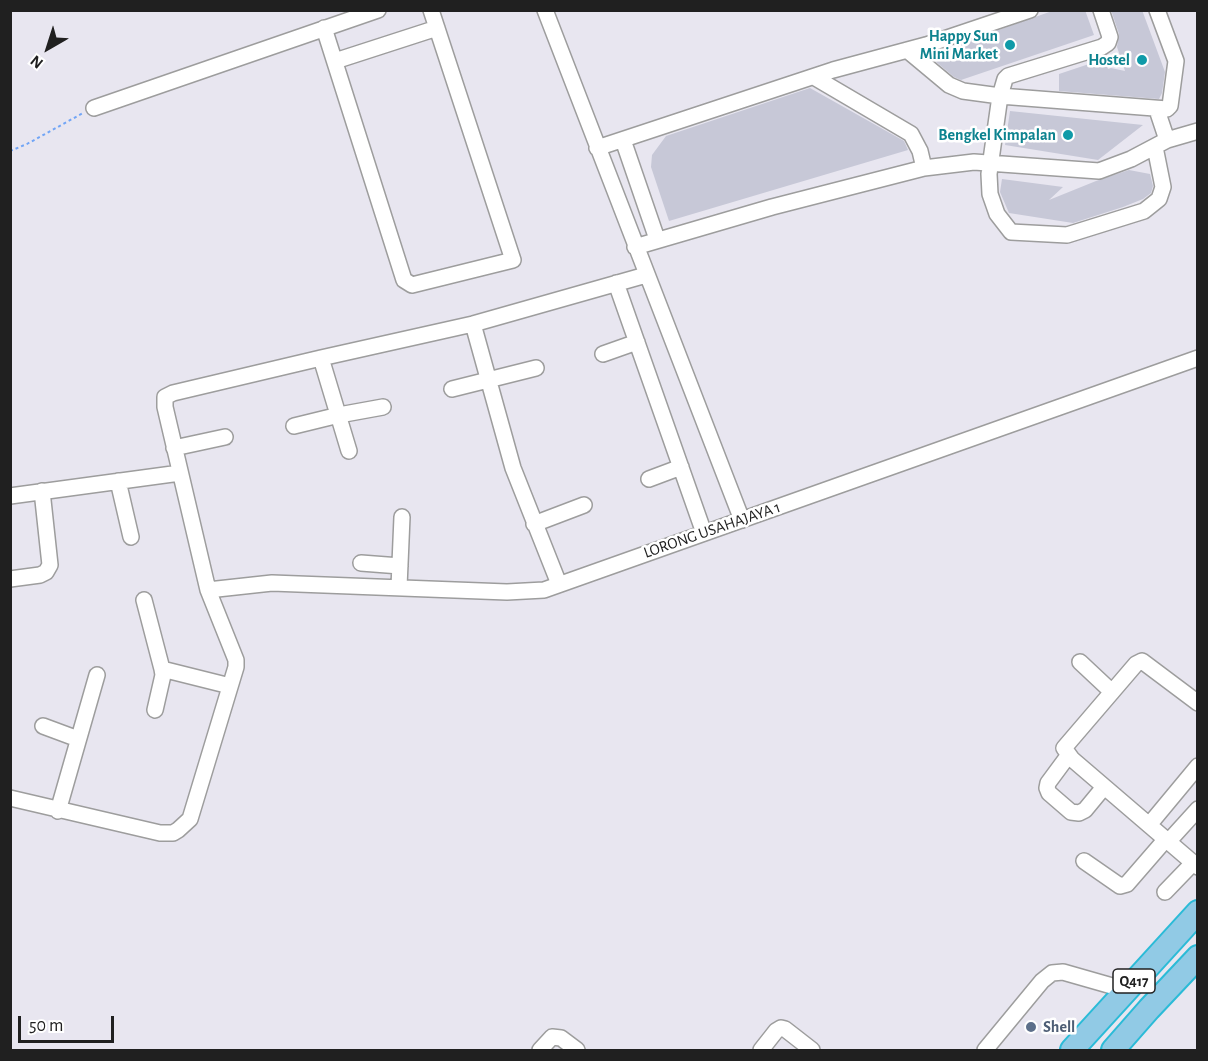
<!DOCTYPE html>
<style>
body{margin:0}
#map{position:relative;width:1208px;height:1061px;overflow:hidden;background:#e8e6f0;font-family:"Alegreya Sans",sans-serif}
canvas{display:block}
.frame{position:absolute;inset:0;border:12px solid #202020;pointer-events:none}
.north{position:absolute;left:18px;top:18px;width:60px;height:60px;-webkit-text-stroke:4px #fff;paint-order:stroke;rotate:219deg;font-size:16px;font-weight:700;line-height:24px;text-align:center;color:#202020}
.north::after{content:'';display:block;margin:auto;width:21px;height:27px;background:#202020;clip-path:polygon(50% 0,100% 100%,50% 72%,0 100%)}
.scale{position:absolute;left:18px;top:1016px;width:96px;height:27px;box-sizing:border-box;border:3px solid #202020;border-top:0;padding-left:8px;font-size:18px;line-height:21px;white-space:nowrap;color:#202020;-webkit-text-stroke:4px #fff;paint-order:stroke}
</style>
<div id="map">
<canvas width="1208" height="1061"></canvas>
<div class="frame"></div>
<div class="north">N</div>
<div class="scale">50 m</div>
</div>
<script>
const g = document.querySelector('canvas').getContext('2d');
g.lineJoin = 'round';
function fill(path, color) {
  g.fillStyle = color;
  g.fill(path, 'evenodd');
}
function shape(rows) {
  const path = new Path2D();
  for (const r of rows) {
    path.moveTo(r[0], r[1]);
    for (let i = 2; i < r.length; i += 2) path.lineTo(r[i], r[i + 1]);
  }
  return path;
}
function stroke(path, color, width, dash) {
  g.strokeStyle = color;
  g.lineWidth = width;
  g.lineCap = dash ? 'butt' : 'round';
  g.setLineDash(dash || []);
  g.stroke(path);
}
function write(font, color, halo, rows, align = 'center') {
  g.font = font + ' "Alegreya Sans",sans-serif';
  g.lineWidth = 5;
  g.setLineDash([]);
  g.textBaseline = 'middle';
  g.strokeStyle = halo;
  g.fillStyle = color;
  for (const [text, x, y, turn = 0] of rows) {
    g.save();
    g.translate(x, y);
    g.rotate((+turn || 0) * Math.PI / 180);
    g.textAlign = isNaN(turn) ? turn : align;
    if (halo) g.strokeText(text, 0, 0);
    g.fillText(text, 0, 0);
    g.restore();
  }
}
fill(shape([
 [1055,10,1085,10,1094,35,961,80,954,77,928,55],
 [1111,10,1142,10,1165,72,1162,93,1159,99,1059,91,1059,74,1092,63,1107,66,1108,69,1111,68,1125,71,1117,47,1119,34],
 [810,88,904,141,908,150,669,221,651,167,652,155,666,136],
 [1010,111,1143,125,1098,160,1005,145],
 [1129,170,1150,174,1153,186,1151,193,1143,199,1123,207,1073,223,1009,213,1000,192,1002,179,1063,187,1049,200,1096,181]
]), '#c7c8d7');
const minor = shape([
 [545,10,742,520],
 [1101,10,1110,37,1108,43,1102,47,1008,76,1005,79,1000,96,989,174,990,194,997,214,1011,232,1067,235,1144,211,1159,199,1163,187,1155,147],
 [324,28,404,280,412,285,513,260,431,10],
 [907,50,949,85,963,91,1000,96,1167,109,1170,106,1176,61,1157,10],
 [335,61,437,28],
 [814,77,911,134,920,151,924,168],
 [94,108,378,10],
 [1157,110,1167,140],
 [623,140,657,239],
 [597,148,833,70,926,45,1030,10],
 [635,247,772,207,924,168,974,162,1099,171,1131,159,1167,140,1198,131],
 [616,283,704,533],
 [473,324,513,468,559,584],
 [603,354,637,342],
 [321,358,349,451],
 [452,389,536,368],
 [294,426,339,415,383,407],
 [174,448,225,437],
 [649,479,681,467],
 [118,481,131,537],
 [10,496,180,473],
 [534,524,584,505],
 [361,563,400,566],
 [10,579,40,575,46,572,50,565,42,491],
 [399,587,402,517],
 [208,590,272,583,507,592,544,590,1198,358],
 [144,600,162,669,163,675,155,710],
 [1080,662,1112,692],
 [162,669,230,686],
 [1198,703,1142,661,1136,664,1064,748,1072,759,1198,867],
 [43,726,78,739],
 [1068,756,1048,783,1047,788,1049,793,1071,812,1079,813,1085,810,1104,787],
 [10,798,160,833,173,833,178,830,190,819,236,667,236,660,208,590,165,407,165,397,173,393,321,358,473,324,646,275],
 [58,811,97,675],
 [1149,825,1198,766],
 [1168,842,1198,809],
 [1084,861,1120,886,1127,884,1166,839],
 [1165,892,1193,863],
 [540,1050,552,1037,561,1038,577,1050],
 [761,1050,776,1031,781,1028,785,1029,812,1050],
 [985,1050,1042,981,1052,973,1063,972,1126,990]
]);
const highway = shape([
 [1072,1050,1198,912],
 [1113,1050,1149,1009,1198,957]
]);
stroke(minor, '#9d9d9d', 18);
stroke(highway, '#2bbbd7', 26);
stroke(shape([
 [10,151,27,144,83,113]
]), '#71a5f6', 2, [3, 3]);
stroke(minor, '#fff', 15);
stroke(highway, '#91cae5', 22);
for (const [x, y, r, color] of [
 [1010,45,6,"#0f9aa8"],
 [1142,60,6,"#0f9aa8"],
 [1068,135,6,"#0f9aa8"],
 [1031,1027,6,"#5c6f8a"]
]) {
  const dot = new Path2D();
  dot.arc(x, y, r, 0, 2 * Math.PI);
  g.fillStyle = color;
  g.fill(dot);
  stroke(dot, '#fff', 2);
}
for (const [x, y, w] of [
 [1134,981,42]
]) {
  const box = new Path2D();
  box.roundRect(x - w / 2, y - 12, w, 24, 4.5);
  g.fillStyle = '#fff';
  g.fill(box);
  stroke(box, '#202020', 1.5);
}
write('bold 15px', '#202020', null, [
 ["Q417",1134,981]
]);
write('bold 16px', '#0d838f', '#fff', [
 ["Happy Sun",998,36],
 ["Mini Market",998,54],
 ["Hostel",1130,60],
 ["Bengkel Kimpalan",1056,135]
], 'right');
write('16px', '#202020', '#fff', [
 ["LORONG USAHAJAYA 1",712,530,-19]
]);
write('bold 16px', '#4e5e75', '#fff', [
 ["Shell",1043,1027]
], 'left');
</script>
